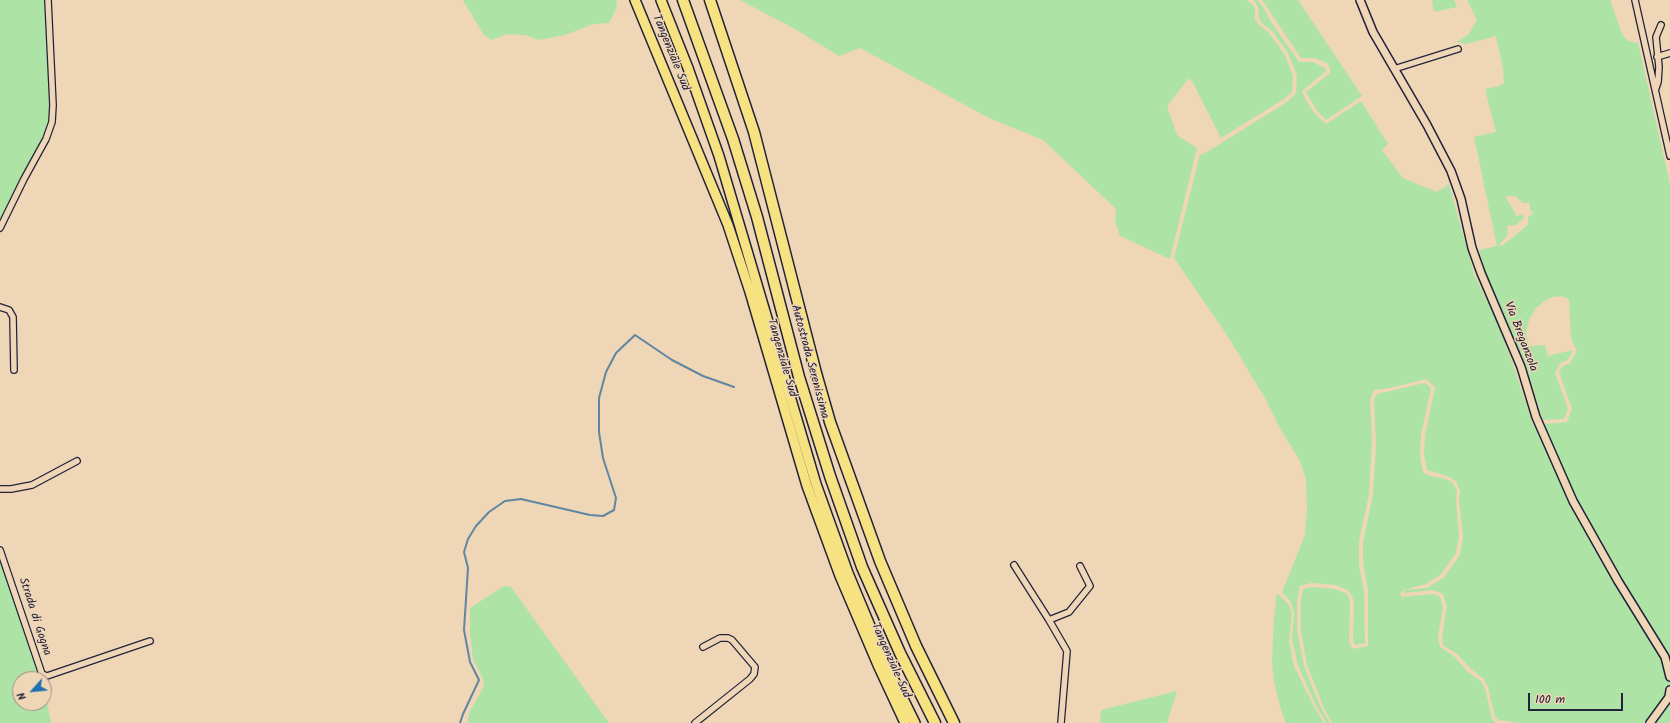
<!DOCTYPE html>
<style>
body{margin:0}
#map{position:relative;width:1670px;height:723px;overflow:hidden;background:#efd6b6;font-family:Kalam,sans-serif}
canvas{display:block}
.north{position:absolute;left:12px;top:671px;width:40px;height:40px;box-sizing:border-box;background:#efd6b6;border:1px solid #9d8e85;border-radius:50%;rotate:243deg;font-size:11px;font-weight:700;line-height:16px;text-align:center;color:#22223b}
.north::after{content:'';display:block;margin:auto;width:14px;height:18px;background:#1f6fb2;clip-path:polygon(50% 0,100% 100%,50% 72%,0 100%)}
.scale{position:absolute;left:1528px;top:693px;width:95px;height:18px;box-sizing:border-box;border:2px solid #22223b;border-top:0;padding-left:5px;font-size:12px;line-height:14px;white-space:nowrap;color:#22223b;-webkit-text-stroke:3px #efd6b6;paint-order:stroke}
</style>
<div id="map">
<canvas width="1670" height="723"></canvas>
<div class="north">N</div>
<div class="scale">100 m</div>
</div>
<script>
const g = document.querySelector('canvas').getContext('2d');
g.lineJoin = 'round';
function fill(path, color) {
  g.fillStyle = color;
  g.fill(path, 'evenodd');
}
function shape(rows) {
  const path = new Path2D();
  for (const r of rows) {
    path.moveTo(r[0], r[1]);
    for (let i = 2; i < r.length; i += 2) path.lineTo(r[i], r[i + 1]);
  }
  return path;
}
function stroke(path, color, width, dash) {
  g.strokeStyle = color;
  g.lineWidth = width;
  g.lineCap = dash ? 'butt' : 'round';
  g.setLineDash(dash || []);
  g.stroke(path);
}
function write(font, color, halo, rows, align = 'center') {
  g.font = font + ' Kalam,sans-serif';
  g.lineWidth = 3;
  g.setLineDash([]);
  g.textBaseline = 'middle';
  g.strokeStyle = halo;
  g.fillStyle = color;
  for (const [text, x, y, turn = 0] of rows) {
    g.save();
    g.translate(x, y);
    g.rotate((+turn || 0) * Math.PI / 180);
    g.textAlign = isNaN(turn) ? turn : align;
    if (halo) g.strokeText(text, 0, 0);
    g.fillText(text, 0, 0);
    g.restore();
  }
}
fill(shape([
 [0,0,48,0,52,122,0,228],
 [463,0,617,0,616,9,609,23,593,24,565,35,539,40,525,35,507,34,492,40,483,34],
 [740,0,1246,0,1251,3,1255,8,1255,19,1259,25,1269,33,1285,55,1293,76,1292,92,1284,99,1221,138,1192,81,1189,78,1167,106,1177,135,1197,148,1170,259,1120,236,1115,221,1116,209,1043,140,989,118,860,48,839,56,795,29],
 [1254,0,1257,0,1263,7,1271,22,1299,62,1313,62,1326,69,1326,71,1302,91,1305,99,1316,115,1326,124,1361,101,1388,144,1382,150,1403,178,1437,192,1449,184,1474,274,1495,317,1511,359,1533,425,1567,422,1572,409,1559,372,1563,366,1570,363,1577,351,1571,338,1569,299,1562,296,1553,297,1546,300,1536,308,1529,320,1526,333,1529,346,1545,345,1548,356,1573,350,1568,360,1560,363,1555,373,1568,409,1564,419,1543,420,1525,363,1484,268,1479,250,1497,246,1474,137,1496,132,1485,89,1499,86,1504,83,1503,69,1496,36,1466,44,1457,42,1469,34,1477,20,1467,0,1610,0,1622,34,1628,41,1638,43,1670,184,1670,723,1519,723,1499,720,1495,717,1488,687,1484,679,1471,669,1457,654,1443,645,1442,637,1447,606,1443,594,1433,590,1404,593,1404,590,1427,588,1444,577,1460,555,1463,536,1459,501,1460,490,1456,481,1447,476,1427,470,1424,455,1425,436,1435,387,1426,379,1390,388,1374,390,1370,400,1372,442,1369,494,1359,541,1359,564,1364,592,1365,643,1355,645,1353,641,1354,601,1349,591,1336,585,1311,583,1300,586,1297,600,1297,630,1304,666,1320,706,1330,723,1327,723,1316,706,1298,665,1292,640,1294,612,1291,602,1282,592,1305,535,1307,510,1306,479,1300,461,1281,430,1266,400,1227,335,1174,258,1200,154,1202,155,1287,102,1296,93,1297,75,1288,53,1272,31,1262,23,1259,18,1258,7],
 [1505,196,1515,196,1523,203,1530,203,1530,209,1533,214,1528,217,1528,225,1503,245,1498,246,1508,235,1507,226,1516,225,1524,218,1522,214,1517,216],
 [1262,0,1298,0,1362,96,1326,120,1318,112,1306,92,1330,73,1330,68,1327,63,1314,58,1301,58],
 [1432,0,1454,0,1457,7,1434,12],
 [1425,383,1431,388,1421,435,1420,455,1423,472,1427,475,1446,479,1453,483,1457,491,1456,501,1459,536,1456,553,1441,574,1426,584,1403,590,1400,594,1402,597,1433,594,1440,597,1443,607,1438,637,1440,647,1455,657,1468,672,1481,681,1485,688,1492,719,1496,723,1332,723,1323,706,1307,665,1301,630,1301,600,1303,589,1311,587,1335,589,1347,594,1350,601,1349,643,1353,649,1368,646,1368,591,1363,563,1363,542,1373,494,1376,443,1374,400,1377,394],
 [0,550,43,679,20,679,20,703,44,703,44,686,51,723,0,723],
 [504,586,511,587,609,723,467,723,470,711,483,688,484,681,473,659,470,632,470,608],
 [1277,593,1288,604,1292,612,1289,641,1294,666,1314,707,1324,723,1286,723,1281,710,1274,681,1272,661,1274,618],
 [1177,691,1167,723,1100,723,1101,710]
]), '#aee3a6');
stroke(shape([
 [460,723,463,714,479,680,470,662,464,630,468,568,464,552,468,539,476,526,489,512,505,501,521,499,590,515,603,516,614,510,616,498,603,458,599,432,599,398,606,372,616,353,635,335,672,360,703,376,734,387]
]), '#5f86a3', 2);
const minor = shape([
 [1635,0,1670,156],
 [1657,57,1670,53],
 [1394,69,1458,49],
 [1656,88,1658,82,1659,67,1656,37,1661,25],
 [0,228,24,179,46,139,52,122,53,105,48,0],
 [0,307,9,310,13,317,14,370],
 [0,489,11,489,32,485,77,461],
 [0,550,42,674,47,676,150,641],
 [1014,565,1049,620],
 [695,723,750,679,754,674,755,667,732,640,728,638,720,638,703,647],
 [1061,723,1067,651,1049,620,1069,612,1090,586,1080,566]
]);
const tertiary = shape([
 [1360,0,1373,32,1427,125,1451,171,1461,199,1472,248,1481,273,1521,367,1536,417,1573,501,1618,581,1665,657,1670,677],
 [1650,723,1669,697,1670,690]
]);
const trunk = shape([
 [635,0,728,225,750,292,807,486,840,576,878,665,905,723],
 [661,0,688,68,719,156,816,484,848,573,885,662,915,723]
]);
const motorway = shape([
 [683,0,733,139,757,217,799,377,830,476,862,567,900,653,935,723],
 [710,0,754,132,816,373,830,422,880,561,916,646,954,723]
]);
stroke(minor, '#22223b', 8);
stroke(tertiary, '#22223b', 10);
stroke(trunk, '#22223b', 12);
stroke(motorway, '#22223b', 13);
stroke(minor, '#efd6b6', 5.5);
stroke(tertiary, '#efd6b6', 7);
stroke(trunk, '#f7e281', 9);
stroke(motorway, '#f7e281', 10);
write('12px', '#22223b', '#efd6b6', [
 ["Tangenziale Sud",670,53,68],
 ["Via Breganzola",1520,337,69],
 ["Tangenziale Sud",781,358,74],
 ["Autostrada Serenissima",809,362,75],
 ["Strada di Gogna",34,617,72],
 ["Tangenziale Sud",890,661,66]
]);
</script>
